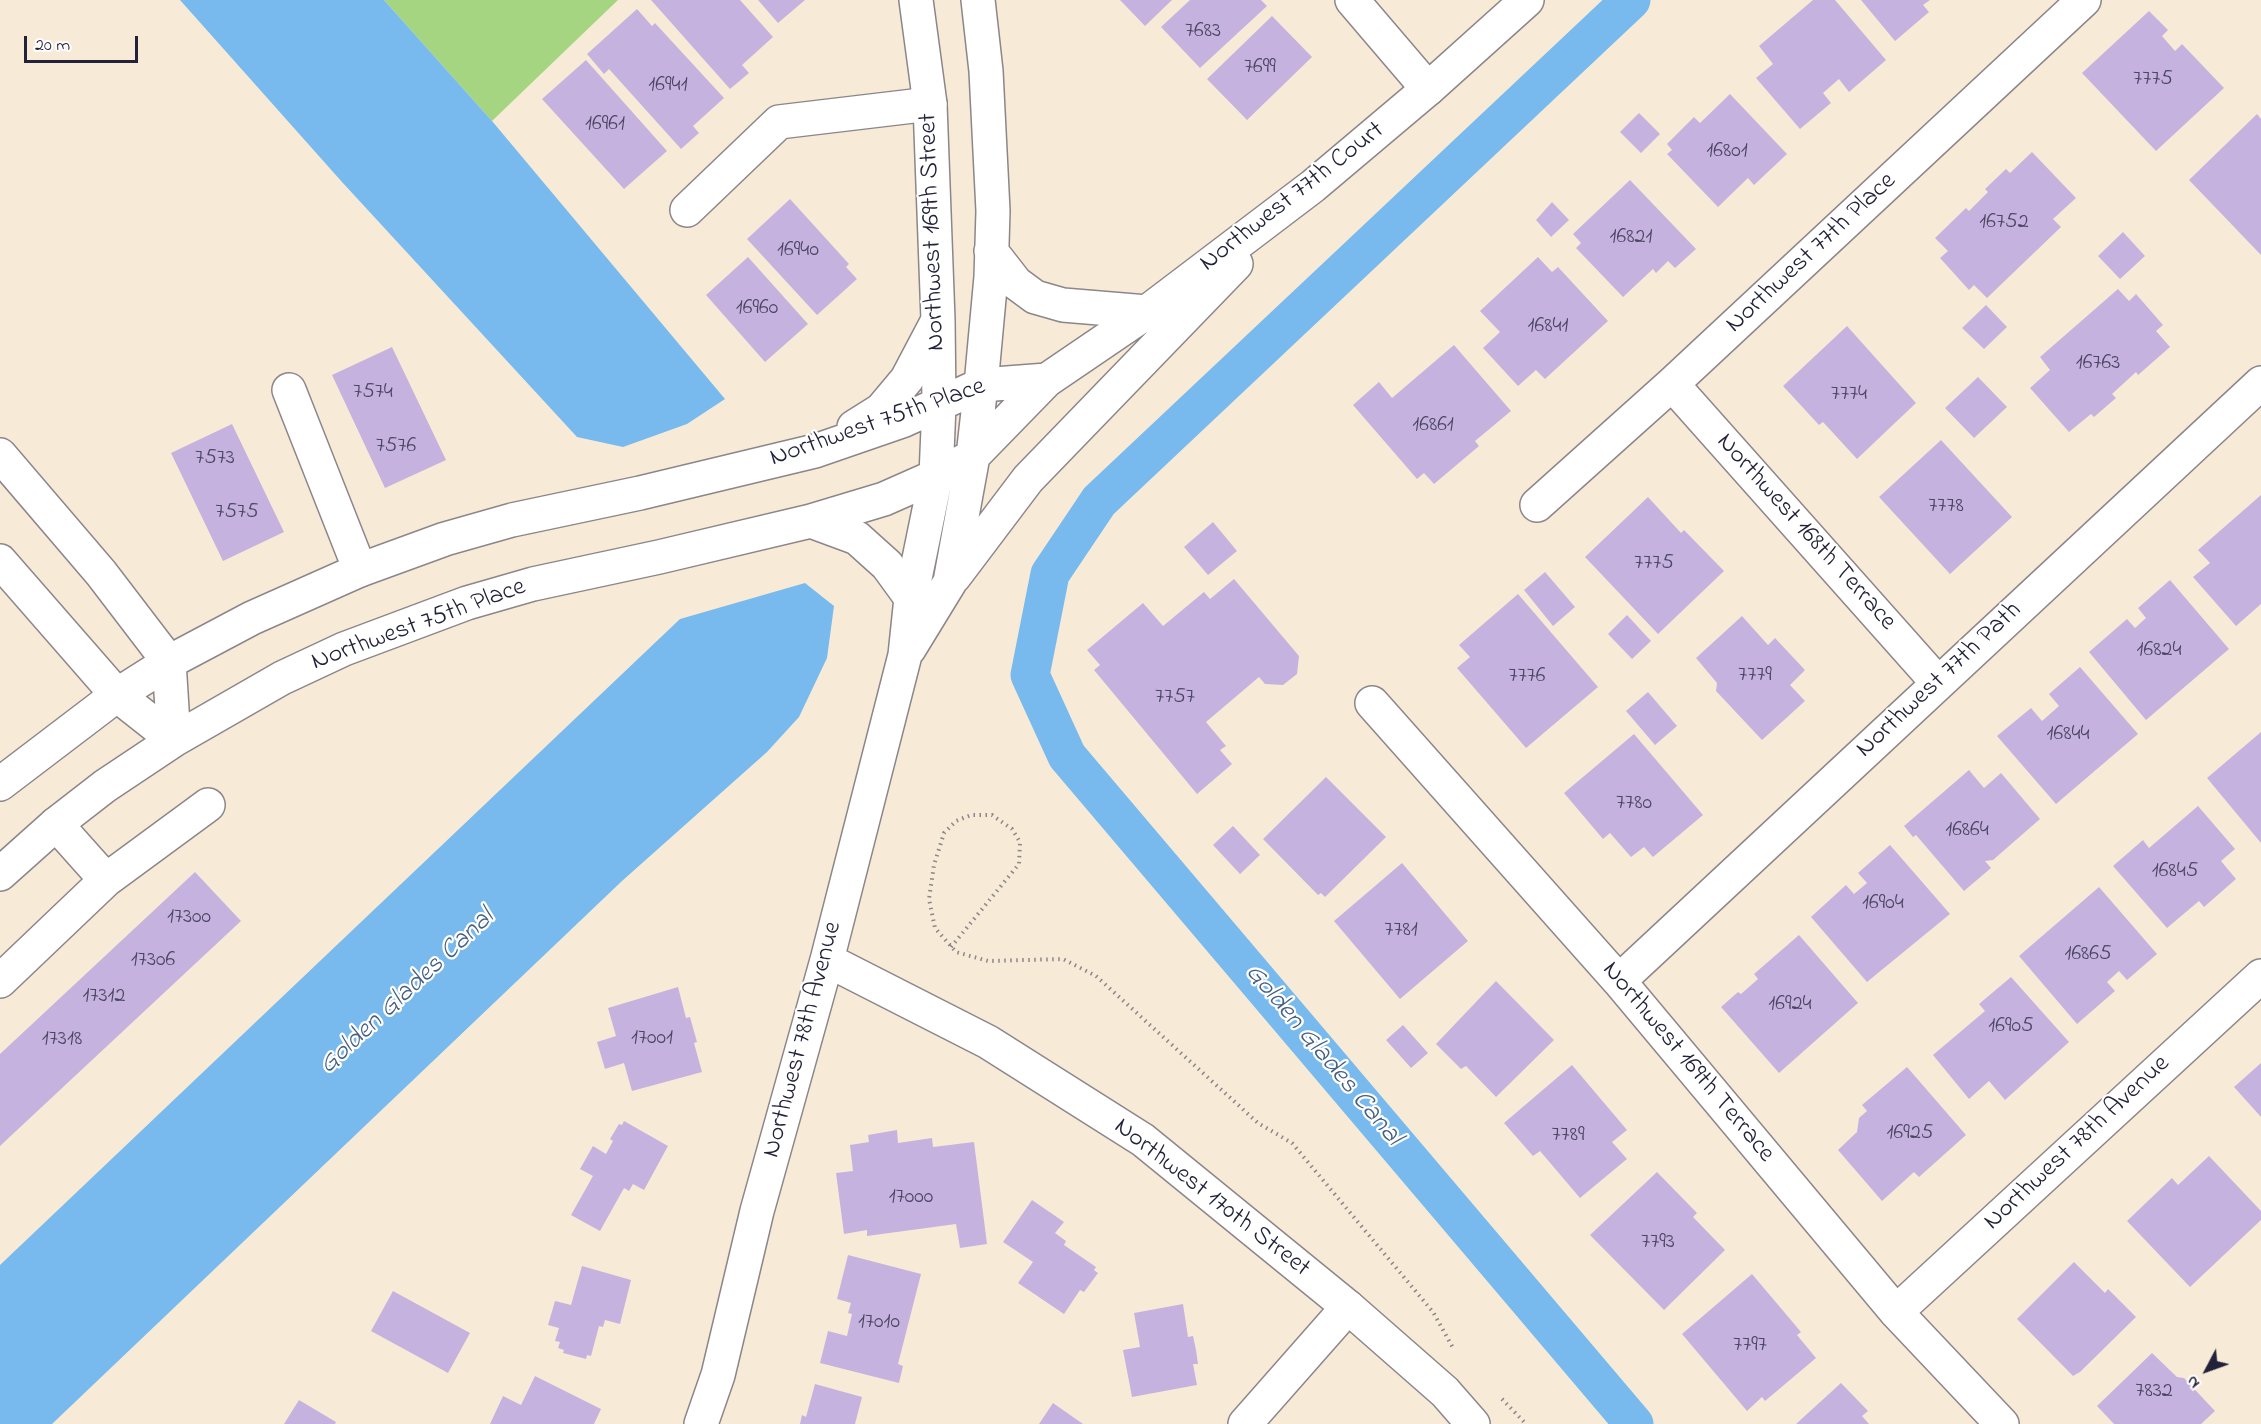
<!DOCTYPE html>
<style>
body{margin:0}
#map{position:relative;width:2261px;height:1424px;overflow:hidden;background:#f7ebd8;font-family:"Indie Flower",sans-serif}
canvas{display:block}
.north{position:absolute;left:2177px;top:1340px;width:60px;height:60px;-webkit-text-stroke:4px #fff;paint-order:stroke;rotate:229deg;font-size:16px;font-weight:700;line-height:24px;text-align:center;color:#22223b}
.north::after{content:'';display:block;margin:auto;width:21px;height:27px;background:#22223b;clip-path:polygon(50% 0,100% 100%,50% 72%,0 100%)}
.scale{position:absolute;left:24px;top:36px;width:114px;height:27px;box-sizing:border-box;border:3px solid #22223b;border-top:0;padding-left:8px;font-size:18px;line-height:21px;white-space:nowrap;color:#22223b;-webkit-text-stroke:4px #fff;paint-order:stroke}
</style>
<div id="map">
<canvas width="2261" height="1424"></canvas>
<div class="north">N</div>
<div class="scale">20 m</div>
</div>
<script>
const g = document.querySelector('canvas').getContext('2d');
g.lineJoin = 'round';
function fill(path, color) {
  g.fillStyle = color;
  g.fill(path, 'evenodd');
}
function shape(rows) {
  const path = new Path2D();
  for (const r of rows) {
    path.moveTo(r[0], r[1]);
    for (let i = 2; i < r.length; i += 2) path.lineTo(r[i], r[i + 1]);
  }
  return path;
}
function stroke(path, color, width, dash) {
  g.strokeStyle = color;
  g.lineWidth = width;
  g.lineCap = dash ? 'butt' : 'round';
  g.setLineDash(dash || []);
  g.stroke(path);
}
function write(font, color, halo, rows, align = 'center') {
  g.font = font + ' "Indie Flower",sans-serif';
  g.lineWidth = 4.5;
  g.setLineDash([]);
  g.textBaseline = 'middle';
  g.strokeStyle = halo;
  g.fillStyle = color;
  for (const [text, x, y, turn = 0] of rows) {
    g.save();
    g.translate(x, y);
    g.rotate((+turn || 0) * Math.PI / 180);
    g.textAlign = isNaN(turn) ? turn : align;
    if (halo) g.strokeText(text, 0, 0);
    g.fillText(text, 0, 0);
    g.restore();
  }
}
fill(shape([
 [384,0,618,0,492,121]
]), '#a6d582');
fill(shape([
 [180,0,384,0,492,121,725,399,687,424,623,447,577,437,342,182],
 [805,583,834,606,827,658,799,717,767,752,622,881,52,1424,0,1424,0,1265,680,619]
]), '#78baed');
stroke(shape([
 [1631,0,1099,501,1050,574,1030,675,1067,756,1634,1424]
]), '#78baed', 39);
fill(shape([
 [651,0,740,0,773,37,742,65,749,73,730,89],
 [758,0,805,0,778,23],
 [1120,0,1172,0,1145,26],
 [1190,0,1261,0,1267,6,1200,68,1161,27],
 [1813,0,1835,0,1886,60,1849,92,1839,79,1823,93,1831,103,1800,129,1756,78,1773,64,1759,46],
 [1861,0,1930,0,1923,5,1929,12,1895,41],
 [637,9,652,26,655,23,724,98,693,126,699,133,681,149,609,69,604,74,587,54],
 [2149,11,2168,30,2162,36,2175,51,2182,44,2224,88,2156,151,2082,73],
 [1272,16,1312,57,1247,120,1207,79],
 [586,60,667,151,624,189,542,99],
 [1730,94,1787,154,1754,185,1748,178,1718,207,1667,154,1672,150,1667,144,1694,117,1700,123],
 [1639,113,1660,134,1641,153,1620,132],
 [2257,114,2261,119,2261,255,2189,180],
 [2032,152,2076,198,2053,219,2061,227,1987,298,1974,285,1969,290,1940,258,1948,251,1935,238,1966,208,1969,211,1988,192,1985,189,2006,169,2010,173],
 [1630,180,1696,249,1675,268,1668,261,1656,273,1653,269,1623,297,1576,248,1581,243,1573,234],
 [790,199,849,264,846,267,857,279,817,315,747,239],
 [1552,202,1569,220,1551,237,1536,220],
 [2123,232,2145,256,2120,279,2098,256],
 [748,257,808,324,765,362,706,295],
 [1538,257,1552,272,1558,267,1608,321,1545,379,1536,370,1518,386,1483,348,1500,332,1480,311],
 [2118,289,2129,301,2136,294,2163,325,2156,331,2170,347,2138,375,2136,372,2112,394,2116,398,2094,417,2091,414,2069,432,2030,388,2050,370,2040,357],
 [1986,305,2007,327,1984,349,1962,328],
 [1847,326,1916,403,1857,459,1823,422,1819,425,1783,386],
 [1454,345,1511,411,1475,441,1479,446,1434,484,1424,473,1417,479,1353,405,1379,382,1392,398],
 [392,347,446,460,385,488,332,375],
 [1978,377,2007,407,1974,438,1945,408],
 [232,424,284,532,223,561,171,453],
 [1941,440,2012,517,1950,574,1879,497],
 [2261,495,2261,604,2236,626,2193,577,2210,563,2198,550],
 [1648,497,1681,533,1684,530,1724,571,1658,634,1585,557],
 [1213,522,1237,551,1208,575,1184,547],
 [1545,572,1575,607,1553,626,1524,590],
 [1234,579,1299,656,1297,674,1283,685,1265,684,1259,677,1206,722,1226,746,1220,750,1232,764,1197,794,1094,670,1100,665,1087,650,1143,603,1163,626,1204,592,1210,599],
 [2170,580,2229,649,2146,720,2089,652,2127,619,2135,628,2146,618,2138,608],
 [1518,594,1598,687,1526,748,1457,668,1470,657,1459,645],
 [1627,615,1651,641,1632,659,1608,634],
 [1742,616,1768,645,1775,638,1805,670,1790,685,1805,701,1762,740,1716,691,1717,683,1696,658],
 [2080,667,2138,734,2056,804,1997,736,2031,708,2042,721,2059,706,2049,694],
 [1648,692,1677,726,1655,745,1626,711],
 [2261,732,2261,843,2207,778],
 [1634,734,1703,815,1653,857,1644,847,1631,857,1610,833,1603,839,1564,793],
 [1969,770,1984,788,2001,773,2040,819,1993,860,1985,861,1991,868,1964,891,1916,835,1913,837,1904,826],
 [1326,777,1386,837,1325,897,1321,893,1318,895,1263,839],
 [2198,806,2235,849,2221,861,2236,879,2204,907,2199,901,2167,928,2113,866,2143,840,2149,848],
 [1233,826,1260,855,1240,874,1213,845],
 [1890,845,1950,914,1867,982,1811,917,1846,885,1854,894,1867,883,1858,873],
 [1402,863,1468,941,1400,999,1334,921],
 [195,872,241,921,0,1146,0,1054],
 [2099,887,2157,954,2127,980,2119,971,2107,982,2115,991,2077,1024,2019,956],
 [1799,935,1858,1003,1779,1073,1721,1007,1738,992,1741,994,1758,979,1754,974],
 [2011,977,2069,1042,2005,1100,1989,1081,1969,1099,1933,1055,1985,1011,1979,1004],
 [1496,981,1554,1040,1496,1097,1466,1066,1461,1069,1436,1044],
 [678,987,686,1018,690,1017,697,1042,694,1043,702,1072,632,1091,624,1063,605,1069,597,1042,616,1036,608,1008],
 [1403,1025,1428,1053,1411,1068,1386,1040],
 [2261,1063,2261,1117,2234,1087],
 [1572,1065,1627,1130,1612,1142,1627,1159,1580,1198,1540,1151,1533,1156,1504,1123],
 [1907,1067,1966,1135,1919,1177,1914,1172,1882,1201,1838,1150,1857,1132,1859,1118,1867,1111,1862,1105],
 [624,1121,668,1146,644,1190,633,1184,629,1191,624,1188,600,1231,571,1215,593,1176,580,1169,593,1146,606,1154,613,1141,610,1139,619,1124,622,1125],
 [897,1130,898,1143,932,1138,933,1147,974,1142,987,1244,960,1248,956,1224,867,1236,867,1230,844,1234,836,1173,853,1171,850,1145,869,1142,868,1135],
 [2209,1156,2261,1211,2261,1220,2190,1287,2127,1221,2172,1178,2178,1185],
 [1657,1172,1697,1213,1693,1217,1725,1250,1664,1310,1590,1235],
 [1032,1200,1064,1222,1055,1233,1066,1241,1064,1245,1096,1267,1094,1270,1098,1273,1084,1292,1080,1290,1064,1314,1018,1283,1033,1262,1003,1242],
 [848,1255,921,1274,898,1364,903,1366,899,1383,820,1363,828,1331,847,1336,852,1314,848,1313,851,1303,837,1299],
 [2074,1262,2105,1293,2108,1289,2136,1317,2080,1372,2073,1376,2017,1319],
 [582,1266,631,1280,620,1324,605,1320,603,1327,599,1326,591,1356,587,1355,586,1359,563,1353,564,1350,558,1348,560,1342,555,1341,559,1328,548,1325,555,1301,571,1305],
 [1752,1274,1801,1332,1797,1335,1816,1358,1765,1401,1762,1397,1747,1411,1682,1334],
 [393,1291,470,1333,448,1373,371,1331],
 [1183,1304,1188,1337,1193,1336,1196,1350,1198,1364,1193,1364,1197,1385,1132,1397,1123,1350,1140,1347,1134,1313],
 [2152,1353,2177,1377,2184,1378,2215,1411,2201,1424,2114,1424,2097,1406],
 [535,1376,601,1409,594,1424,490,1424,503,1396,521,1405],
 [1841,1383,1868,1411,1862,1416,1869,1424,1796,1424],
 [815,1384,862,1397,855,1424,800,1424,802,1415,806,1417],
 [299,1400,336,1422,335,1424,284,1424],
 [1053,1403,1083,1424,1039,1424]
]), '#c6b2df');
const street = shape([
 [1352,0,1428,89],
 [687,210,779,122,930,104],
 [1672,384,1938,683],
 [289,390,360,570],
 [1537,505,1672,384,2084,0],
 [1372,703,1619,981,1896,1312,2002,1424],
 [56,824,106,880],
 [0,981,106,880,208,805],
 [1619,981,2261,383],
 [1896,1312,2261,976],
 [1245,1424,1348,1307]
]);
const secondary = shape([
 [991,251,1016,283,1035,297,1063,305,1147,312],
 [854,427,881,410,907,379,936,324],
 [0,455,101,573,169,662,174,740],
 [811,521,857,538,887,565,911,598],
 [0,561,117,695,174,740],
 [954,577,1028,479,1236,264],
 [909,649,950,582,973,456,981,385,991,277,993,211,986,71,978,0],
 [0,784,117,695,169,662,252,618,360,570,445,539,512,520,640,493,815,451,902,421,981,385,1047,380],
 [0,874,56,824,105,786,174,740,282,678,344,649,467,603,533,584,659,557,811,521,884,499,936,476,973,456,1047,380,1147,312,1313,186,1428,89,1527,0],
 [827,960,988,1042,1143,1140,1348,1307,1445,1392,1473,1424],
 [701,1424,718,1375,757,1211,827,960,905,655,911,598,936,476,939,405,938,320,930,104,916,0]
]);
stroke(street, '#8c868a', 36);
stroke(secondary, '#8c868a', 36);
stroke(shape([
 [951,947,1019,864,1020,842,1012,829,992,815,971,815,956,821,944,833,934,865,929,899,935,928,956,952,988,961,1063,959,1096,976,1258,1123,1292,1143,1433,1312,1453,1348],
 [1502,1399,1526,1424]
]), '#8c868a', 4, [1.5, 4.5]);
stroke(street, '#fff', 33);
stroke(secondary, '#fff', 33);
write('22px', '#4b4664', null, [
 ["7683",1203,32],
 ["7699",1260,68],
 ["7775",2153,80],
 ["16941",668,86],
 ["16961",605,125],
 ["16801",1727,152],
 ["16752",2004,223],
 ["16821",1631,238],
 ["16940",798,251],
 ["16960",757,309],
 ["16841",1548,327],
 ["16763",2098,364],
 ["7574",373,393],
 ["7774",1849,395],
 ["16861",1433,426],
 ["7576",396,447],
 ["7573",215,459],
 ["7778",1946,507],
 ["7575",237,513],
 ["7775",1654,564],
 ["16824",2159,651],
 ["7779",1755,676],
 ["7776",1527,677],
 ["7757",1175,698],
 ["16844",2068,735],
 ["7780",1634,804],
 ["16864",1967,831],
 ["16845",2175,872],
 ["16904",1883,904],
 ["17300",189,918],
 ["7781",1401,931],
 ["16865",2088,955],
 ["17306",153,961],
 ["17312",104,997],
 ["16924",1790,1005],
 ["16905",2011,1027],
 ["17001",652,1039],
 ["17318",62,1040],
 ["16925",1910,1134],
 ["7789",1568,1136],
 ["17000",911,1198],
 ["7793",1658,1243],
 ["17010",879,1323],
 ["7797",1750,1346],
 ["7832",2154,1392]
]);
write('26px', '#22223b', '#fff', [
 ["Northwest 77th Court",1293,198,-38],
 ["Northwest 169th Street",934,232,-92],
 ["Northwest 77th Place",1812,254,-43],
 ["Northwest 75th Place",878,424,-19],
 ["Northwest 168th Terrace",1805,533,48],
 ["Northwest 75th Place",419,626,-20],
 ["Northwest 77th Path",1940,681,-43],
 ["Northwest 78th Avenue",804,1040,-75],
 ["Northwest 169th Terrace",1687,1063,50],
 ["Northwest 78th Avenue",2078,1144,-43],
 ["Northwest 170th Street",1211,1199,38]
]);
write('italic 27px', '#445f82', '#fff', [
 ["Golden Glades Canal",408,993,-43],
 ["Golden Glades Canal",1322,1056,50]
]);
</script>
